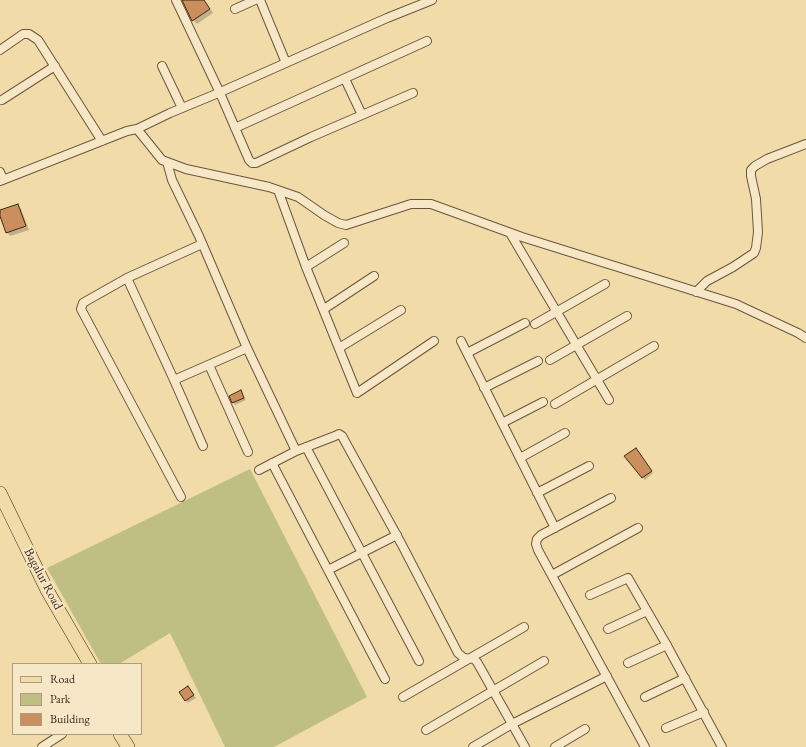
<!DOCTYPE html>
<style>
body{margin:0}
#map{position:relative;width:806px;height:747px;overflow:hidden;background:#f1dca9;font-family:"EB Garamond",serif}
canvas{display:block}
.legend{position:absolute;left:12px;top:663px;width:130px;height:72px;box-sizing:border-box;background:#f6e8c7;border:1px solid #ad9b82;margin:0;padding:5px 7px;list-style:none;font-size:12px;color:#3f271a}
.legend li{display:flex;align-items:center;gap:8px;height:20px}
.legend b{width:20px;border:1px solid #ad9b82}
</style>
<div id="map">
<canvas width="806" height="747"></canvas>
<ul class="legend">
<li><b style="height:5px;background:#f1dca9"></b>Road</li>
<li><b style="height:11px;background:#bfbf84"></b>Park</li>
<li><b style="height:11px;background:#cb8e5d"></b>Building</li>
</ul>
</div>
<script>
const g = document.querySelector('canvas').getContext('2d');
g.lineJoin = 'round';
function fill(path, color) {
  g.fillStyle = color;
  g.fill(path, 'evenodd');
}
function shape(rows) {
  const path = new Path2D();
  for (const r of rows) {
    path.moveTo(r[0], r[1]);
    for (let i = 2; i < r.length; i += 2) path.lineTo(r[i], r[i + 1]);
  }
  return path;
}
function stroke(path, color, width, dash) {
  g.strokeStyle = color;
  g.lineWidth = width;
  g.lineCap = dash ? 'butt' : 'round';
  g.setLineDash(dash || []);
  g.stroke(path);
}
function write(font, color, halo, rows, align = 'center') {
  g.font = font + ' "EB Garamond",serif';
  g.lineWidth = 4;
  g.setLineDash([]);
  g.textBaseline = 'middle';
  g.strokeStyle = halo;
  g.fillStyle = color;
  for (const [text, x, y, turn = 0] of rows) {
    g.save();
    g.translate(x, y);
    g.rotate((+turn || 0) * Math.PI / 180);
    g.textAlign = isNaN(turn) ? turn : align;
    if (halo) g.strokeText(text, 0, 0);
    g.fillText(text, 0, 0);
    g.restore();
  }
}
fill(shape([
 [250,469,367,697,274,747,225,747,170,633,119,664,101,664,47,568]
]), '#bfbf84');
fill(shape([
 [183,0,204,0,213,13,197,24,193,20],
 [17,205,21,209,29,230,10,236,7,232,0,211],
 [241,392,246,400,235,405,233,402],
 [638,451,653,473,645,480,625,456],
 [190,690,196,698,188,703,181,693]
]), '#0003');
const building = shape([
 [182,0,204,0,210,9,192,21,182,0],
 [18,204,26,226,6,233,0,216,0,210,18,204],
 [241,390,244,398,232,403,229,396,241,390],
 [636,448,652,471,642,478,624,456,636,448],
 [188,686,194,695,185,701,179,692,188,686]
]);
fill(building, '#cb8e5d');
stroke(building, '#3f271a', 1);
const minor = shape([
 [176,0,220,93,249,160,252,163,256,163,311,137,413,93],
 [260,0,286,63],
 [235,9,255,0],
 [0,50,23,34,29,34,38,40,102,141],
 [162,66,182,108],
 [345,79,362,115],
 [2,100,55,66],
 [235,128,427,41],
 [137,129,170,113,216,94,387,18,432,0],
 [167,162,172,180,199,236,247,348,296,451],
 [0,172,3,179],
 [0,181,127,131,137,129,162,160,186,169,269,187,298,197,324,215,338,223,346,225,411,204,431,204,522,237,736,304,798,333,806,338],
 [278,190,306,267,357,393,434,341],
 [510,233,609,400],
 [306,267,344,243],
 [127,278,174,380,203,446],
 [696,292,707,281,733,267,754,253,756,248,758,232,756,199,751,176,751,170,755,166,767,159,806,144],
 [324,309,374,276],
 [535,324,605,284],
 [461,341,555,528],
 [339,348,401,310],
 [467,353,525,323],
 [550,360,627,316],
 [209,365,248,452],
 [174,380,247,348],
 [484,388,538,361],
 [555,404,654,346],
 [502,423,543,402],
 [306,447,419,661],
 [520,458,565,433],
 [272,463,385,679],
 [259,470,296,451,335,436,339,434,342,436,402,545,458,653,464,658,474,659,477,662,525,747],
 [537,493,589,466],
 [181,497,81,309,83,303,88,300,127,278,202,244],
 [611,498,541,535,537,539,536,544,538,550,645,747],
 [328,570,397,535],
 [552,575,638,528],
 [590,595,628,578,665,642,722,747],
 [608,629,647,611],
 [628,663,667,645],
 [403,697,524,627],
 [645,697,685,678],
 [666,728,704,712],
 [426,730,544,661],
 [42,747,62,734],
 [473,747,512,724,607,676],
 [555,747,585,729]
]);
const primary = shape([
 [0,493,47,590,90,664],
 [120,734,128,747]
]);
stroke(minor, '#6c543e', 10);
stroke(primary, '#3f271a', 14);
stroke(minor, '#f6e8c7', 8);
stroke(primary, '#f1dca9', 13);
write('13px', '#3f271a', '#f6e8c7', [
 ["Bagalur Road",43,579,62]
]);
</script>
